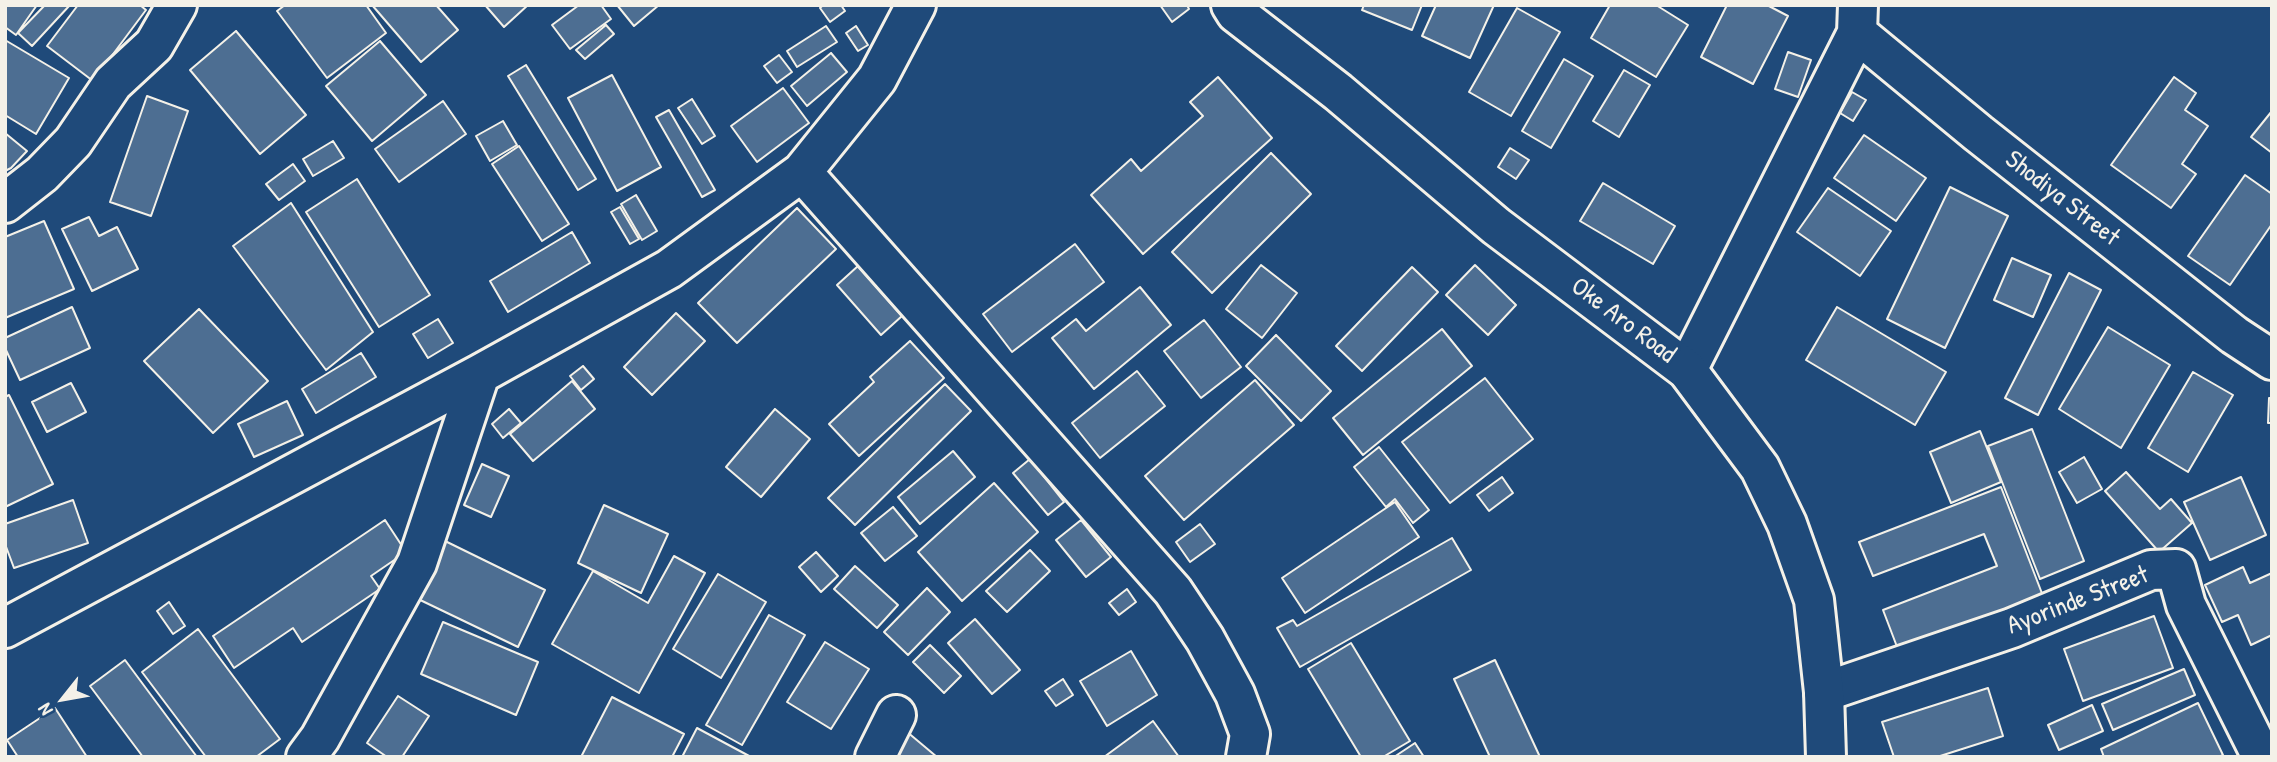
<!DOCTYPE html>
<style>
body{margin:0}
#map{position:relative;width:2277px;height:762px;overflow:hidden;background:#1f4a7a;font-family:"Patrick Hand",sans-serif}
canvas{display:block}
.frame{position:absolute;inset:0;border:7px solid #f4f1e8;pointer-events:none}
.north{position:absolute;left:28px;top:664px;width:70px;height:70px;-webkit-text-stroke:5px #1f4a7a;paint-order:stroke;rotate:239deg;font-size:19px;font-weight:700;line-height:28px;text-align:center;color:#f4f1e8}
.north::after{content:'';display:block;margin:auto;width:24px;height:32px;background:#f4f1e8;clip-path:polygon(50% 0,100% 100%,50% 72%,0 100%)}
</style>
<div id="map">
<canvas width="2277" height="762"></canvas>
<div class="frame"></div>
<div class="north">N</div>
</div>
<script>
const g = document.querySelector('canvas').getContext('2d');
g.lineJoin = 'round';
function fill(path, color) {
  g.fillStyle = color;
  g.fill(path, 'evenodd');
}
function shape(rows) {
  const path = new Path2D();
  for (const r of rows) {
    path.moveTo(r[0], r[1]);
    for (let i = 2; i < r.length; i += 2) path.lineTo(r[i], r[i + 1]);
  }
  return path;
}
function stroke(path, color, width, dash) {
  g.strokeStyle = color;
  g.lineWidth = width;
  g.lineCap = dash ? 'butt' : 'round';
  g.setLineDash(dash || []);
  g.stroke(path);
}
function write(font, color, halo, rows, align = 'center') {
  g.font = font + ' "Patrick Hand",sans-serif';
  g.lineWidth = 5;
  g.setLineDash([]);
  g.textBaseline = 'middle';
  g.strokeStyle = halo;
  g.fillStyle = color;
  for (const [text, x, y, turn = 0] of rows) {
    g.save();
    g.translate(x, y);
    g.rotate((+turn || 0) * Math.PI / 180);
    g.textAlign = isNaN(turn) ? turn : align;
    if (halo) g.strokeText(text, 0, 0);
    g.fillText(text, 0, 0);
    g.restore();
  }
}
const building = shape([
 [5,5,37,5,16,35,5,27,5,5],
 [45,5,70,5,32,46,18,33,45,5],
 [78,5,140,5,146,10,93,81,47,46,78,5],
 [285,5,366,5,386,33,327,78,277,11,285,5],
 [372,5,436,5,458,30,421,62,372,5],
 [485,5,528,5,504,27,485,5],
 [579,5,601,5,611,19,570,49,552,25,579,5],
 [617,5,659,5,634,26,617,5],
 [823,5,841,5,845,11,830,22,820,8,823,5],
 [1160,5,1187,5,1189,9,1172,22,1160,5],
 [1364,5,1422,5,1412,30,1362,10,1364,5],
 [1436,5,1494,5,1470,58,1422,36,1436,5],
 [1610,5,1656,5,1688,25,1656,77,1591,38,1610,5],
 [1727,5,1767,5,1788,16,1753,84,1701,57,1727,5],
 [1517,8,1560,32,1511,116,1469,92,1517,8],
 [606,25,614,34,585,59,576,50,606,25],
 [826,26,837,42,797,67,787,51,826,26],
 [856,26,868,45,858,51,846,33,856,26],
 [236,31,306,115,260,154,190,70,236,31],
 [5,40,69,78,36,134,5,115,5,40],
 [380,41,426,95,372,141,326,86,380,41],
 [1788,52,1811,60,1798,97,1775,89,1788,52],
 [831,53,847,72,807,106,791,86,831,53],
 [779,55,792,72,777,83,764,66,779,55],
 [1564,59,1593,76,1551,148,1522,131,1564,59],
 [526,65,596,179,578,190,508,76,526,65],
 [1624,70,1650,85,1619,137,1593,121,1624,70],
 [612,75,661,167,617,191,568,98,612,75],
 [1218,77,1272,138,1143,254,1091,195,1131,159,1141,171,1203,116,1190,102,1218,77],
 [2174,77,2196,93,2185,110,2208,126,2182,164,2196,174,2171,208,2111,165,2174,77],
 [783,88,809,123,757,162,731,126,783,88],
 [1852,92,1866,100,1853,121,1840,113,1852,92],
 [147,96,188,111,151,216,110,202,147,96],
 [692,99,715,136,702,144,678,108,692,99],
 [443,101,466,134,399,182,375,149,443,101],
 [669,110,715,190,702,197,656,117,669,110],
 [2272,111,2272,153,2251,137,2272,111],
 [503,121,517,145,490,161,476,136,503,121],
 [5,133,27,151,11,168,5,171,5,133],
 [1864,135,1926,178,1896,221,1834,178,1864,135],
 [333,141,344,158,313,176,303,159,333,141],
 [519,146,569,224,542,241,492,164,519,146],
 [1510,148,1529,160,1516,179,1498,167,1510,148],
 [1271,153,1311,194,1212,293,1172,252,1271,153],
 [293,164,305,181,279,200,266,184,293,164],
 [2245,175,2272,194,2272,224,2230,285,2188,256,2245,175],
 [357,179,430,295,379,327,306,212,357,179],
 [1603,183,1675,226,1653,264,1580,221,1603,183],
 [1950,187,2008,216,1945,348,1887,319,1950,187],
 [1828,188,1891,231,1860,276,1797,232,1828,188],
 [636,195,657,231,642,240,621,204,636,195],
 [291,203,373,332,326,370,233,246,291,203],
 [620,207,639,239,630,244,611,212,620,207],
 [797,208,836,249,737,343,698,303,797,208],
 [89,217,99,236,117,227,138,269,92,291,62,229,89,217],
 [44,221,74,289,5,318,5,237,44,221],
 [572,232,590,263,508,312,490,281,572,232],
 [1075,244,1104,282,1012,352,983,314,1075,244],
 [2012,258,2051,275,2033,317,1994,300,2012,258],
 [1261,265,1297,293,1262,338,1226,309,1261,265],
 [1475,265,1516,305,1488,335,1446,295,1475,265],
 [858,266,902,316,881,335,837,285,858,266],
 [1412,267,1438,292,1362,371,1336,346,1412,267],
 [2069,273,2101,290,2038,415,2005,398,2069,273],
 [1140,287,1171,325,1094,389,1052,338,1076,319,1086,331,1140,287],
 [72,307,90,348,20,380,5,348,5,338,72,307],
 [1837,307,1946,372,1915,425,1806,360,1837,307],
 [199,309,268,381,213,433,144,361,199,309],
 [676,313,705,341,652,395,624,367,676,313],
 [438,319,453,343,428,358,413,334,438,319],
 [1204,320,1241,367,1201,398,1164,351,1204,320],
 [2108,327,2170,365,2121,448,2059,409,2108,327],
 [1442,329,1472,366,1363,455,1333,418,1442,329],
 [1276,335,1331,391,1301,421,1246,366,1276,335],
 [910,341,944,378,859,456,829,424,874,382,870,377,910,341],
 [361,353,376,377,316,413,302,389,361,353],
 [583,366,594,379,581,390,570,376,583,366],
 [1137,371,1165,406,1100,458,1072,423,1137,371],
 [2193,372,2233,395,2188,472,2148,448,2193,372],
 [1485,378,1533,439,1450,503,1402,442,1485,378],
 [1255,380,1294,425,1184,520,1145,476,1255,380],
 [572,381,595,409,533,461,510,434,572,381],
 [71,383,86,412,47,432,32,402,71,383],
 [945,384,971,411,855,525,828,498,945,384],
 [9,395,53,484,5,507,5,397,9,395],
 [2269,398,2272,398,2272,423,2268,423,2269,398],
 [287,401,303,435,254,457,238,424,287,401],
 [509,409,521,423,503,438,492,424,509,409],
 [775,409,810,439,761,497,726,467,775,409],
 [2032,429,2084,561,2040,579,1988,446,2032,429],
 [1980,431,2001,482,1951,503,1930,452,1980,431],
 [1379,447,1429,510,1413,523,1395,499,1386,507,1354,467,1379,447],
 [953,451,975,477,920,524,898,497,953,451],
 [2084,457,2102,489,2077,503,2059,472,2084,457],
 [1030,459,1064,502,1048,515,1013,473,1030,459],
 [482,464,509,476,491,517,464,505,482,464],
 [2126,472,2160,509,2171,499,2192,523,2159,552,2105,491,2126,472],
 [1502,477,1513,493,1489,511,1477,495,1502,477],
 [2241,477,2266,535,2210,560,2184,502,2241,477],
 [994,483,1038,532,962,601,918,552,994,483],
 [2001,487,2043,596,1899,652,1883,610,1997,566,1984,534,1873,576,1859,542,2001,487],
 [73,500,88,543,14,568,5,544,5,524,73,500],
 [1395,502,1419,537,1305,613,1282,578,1395,502],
 [604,505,668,534,641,593,578,563,604,505],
 [893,507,917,536,885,561,861,533,893,507],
 [385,520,406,552,371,576,380,589,302,642,293,628,234,668,213,636,385,520],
 [1081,520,1111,557,1086,577,1056,540,1081,520],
 [1200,524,1215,544,1190,562,1176,542,1200,524],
 [1452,538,1471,570,1300,667,1277,628,1293,620,1297,626,1452,538],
 [443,540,545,590,518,647,416,598,443,540],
 [1030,550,1050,571,1007,612,986,591,1030,550],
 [816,552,838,576,821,592,799,567,816,552],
 [674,556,705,573,639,693,552,644,593,571,648,603,674,556],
 [855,566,898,605,877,628,834,589,855,566],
 [2243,567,2250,583,2272,573,2272,635,2251,645,2238,615,2222,622,2205,585,2243,567],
 [718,574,766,602,721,678,673,649,718,574],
 [927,588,950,612,908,655,884,632,927,588],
 [1127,589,1136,602,1119,615,1109,603,1127,589],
 [169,602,185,626,173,634,157,611,169,602],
 [769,615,805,635,742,745,706,725,769,615],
 [2154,616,2173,668,2083,701,2064,649,2154,616],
 [975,619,1020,670,992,694,948,643,975,619],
 [443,622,538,662,516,715,421,674,443,622],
 [198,629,280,739,256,757,206,757,142,672,198,629],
 [825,642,869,669,831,729,787,702,825,642],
 [1351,643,1410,741,1383,757,1361,757,1308,669,1351,643],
 [930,645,961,676,944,693,913,662,930,645],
 [1131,651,1157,695,1107,726,1080,681,1131,651],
 [125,660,197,757,143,757,90,686,125,660],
 [1495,660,1540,757,1490,757,1454,679,1495,660],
 [2184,669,2195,695,2113,730,2102,704,2184,669],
 [1063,679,1073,695,1056,706,1045,691,1063,679],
 [1988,688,2003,736,1937,757,1894,757,1882,722,1988,688],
 [398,696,429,716,402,757,387,757,367,743,398,696],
 [612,697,684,734,672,757,581,757,612,697],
 [2198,703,2223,755,2219,757,2104,757,2101,749,2198,703],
 [2092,705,2103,731,2059,750,2048,725,2092,705],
 [55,708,87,757,18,757,7,740,55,708],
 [1153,721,1179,757,1104,757,1153,721],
 [697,728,751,757,682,757,697,728],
 [906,731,937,757,886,757,906,731],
 [1415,743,1424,757,1394,757,1415,743]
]);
fill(building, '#4d6e92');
stroke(building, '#f4f1e8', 2);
const minor = shape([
 [1857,33,1978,133,2234,335,2272,360],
 [802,172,1173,591,1205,639,1235,694,1250,734,1246,757],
 [5,203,42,174,73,142,113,83,154,45,177,5],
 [1687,370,1857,33,1858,5],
 [5,628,480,374,669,269,802,172,877,79,916,5],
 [1824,692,2012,628,2151,570,2176,569,2186,605,2262,757],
 [306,757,320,738,417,563,480,374],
 [875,757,896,715]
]);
const major = shape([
 [1231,5,1236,13,1338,92,1496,226,1687,370,1760,468,1787,524,1814,600,1824,692,1826,757]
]);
stroke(minor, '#f4f1e8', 44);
stroke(major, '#f4f1e8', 44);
stroke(minor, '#1f4a7a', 38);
stroke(major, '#1f4a7a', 38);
write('26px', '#f4f1e8', '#1f4a7a', [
 ["Shodiya Street",2062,199,38],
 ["Oke Aro Road",1623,321,37],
 ["Ayorinde Street",2078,601,-21]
]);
</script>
